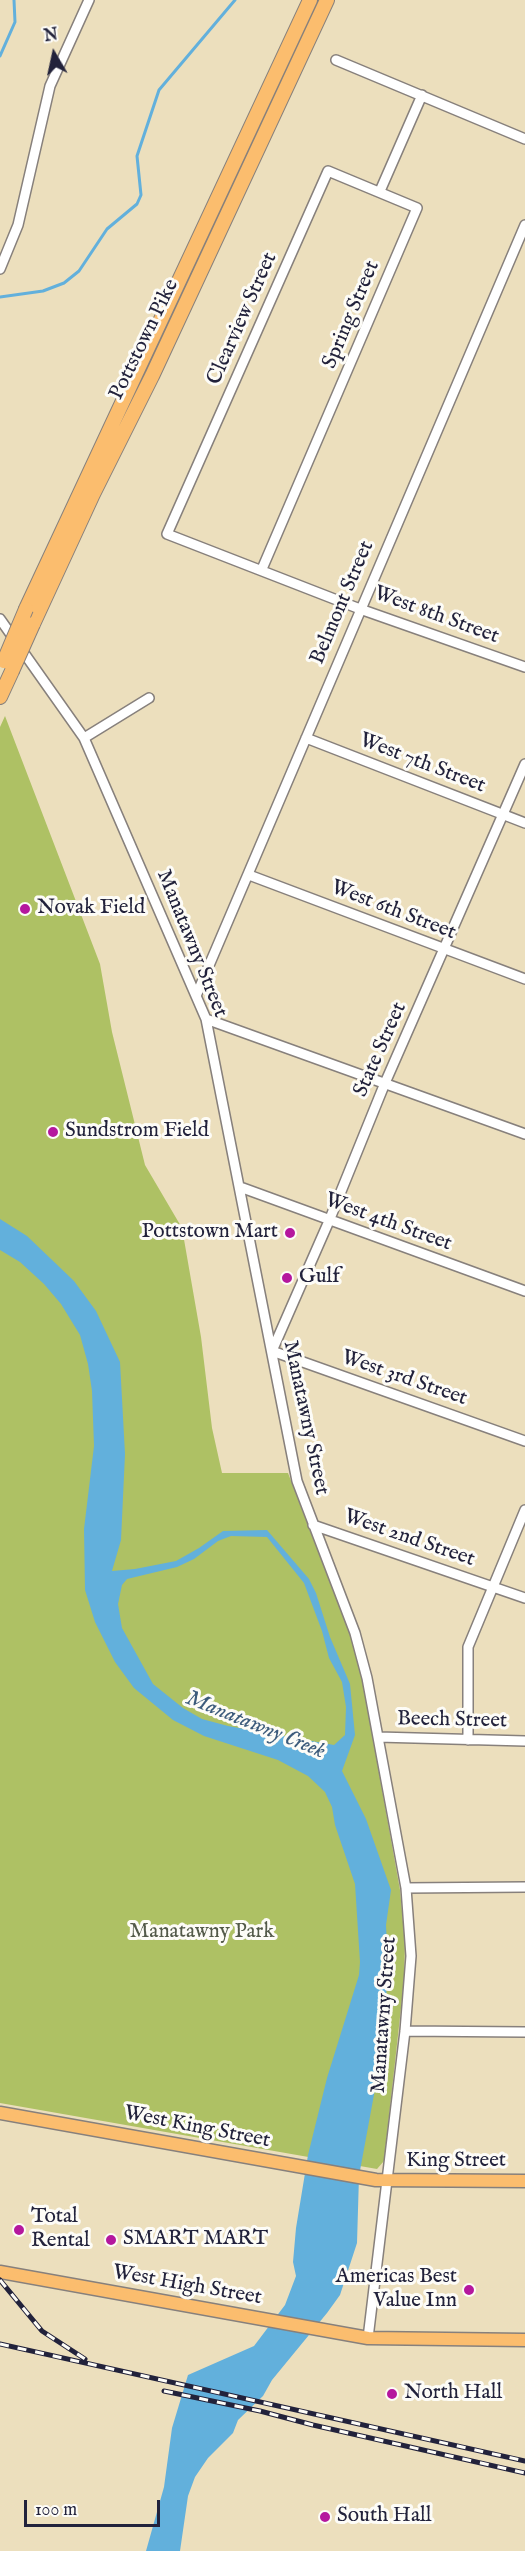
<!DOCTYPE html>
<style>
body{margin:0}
#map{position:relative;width:525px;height:2551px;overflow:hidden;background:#ecdfbd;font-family:"IM FELL English",serif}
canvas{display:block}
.north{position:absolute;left:24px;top:24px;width:60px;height:60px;-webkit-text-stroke:4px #fdfcf7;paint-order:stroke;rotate:351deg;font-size:16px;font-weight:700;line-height:24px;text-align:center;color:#22223b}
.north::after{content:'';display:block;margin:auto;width:21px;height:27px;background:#22223b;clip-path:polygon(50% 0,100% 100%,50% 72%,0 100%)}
.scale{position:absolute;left:24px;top:2500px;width:136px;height:27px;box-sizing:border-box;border:3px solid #22223b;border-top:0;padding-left:8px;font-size:18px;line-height:21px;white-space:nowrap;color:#22223b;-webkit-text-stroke:4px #fdfcf7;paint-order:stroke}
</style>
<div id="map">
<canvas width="525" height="2551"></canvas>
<div class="north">N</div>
<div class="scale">100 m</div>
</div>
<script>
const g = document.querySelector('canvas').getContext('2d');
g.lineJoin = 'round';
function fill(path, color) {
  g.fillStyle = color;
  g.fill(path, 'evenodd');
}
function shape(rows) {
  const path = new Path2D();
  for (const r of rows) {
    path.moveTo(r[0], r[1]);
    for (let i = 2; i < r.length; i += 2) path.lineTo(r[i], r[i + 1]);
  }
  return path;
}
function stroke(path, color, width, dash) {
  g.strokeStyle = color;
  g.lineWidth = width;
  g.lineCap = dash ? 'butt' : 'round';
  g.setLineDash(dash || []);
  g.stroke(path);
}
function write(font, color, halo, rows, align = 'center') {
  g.font = font + ' "IM FELL English",serif';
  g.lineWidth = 6;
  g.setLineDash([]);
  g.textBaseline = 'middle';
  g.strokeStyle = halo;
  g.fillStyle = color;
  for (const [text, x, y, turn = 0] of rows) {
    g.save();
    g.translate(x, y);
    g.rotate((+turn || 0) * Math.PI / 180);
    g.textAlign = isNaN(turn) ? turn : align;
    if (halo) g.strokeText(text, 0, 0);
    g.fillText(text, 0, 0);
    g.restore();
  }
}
fill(shape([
 [5,716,100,964,112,1032,145,1165,182,1228,201,1337,212,1428,222,1473,288,1473,353,1643,363,1683,400,1890,405,1943,404,1981,384,2161,377,2169,0,2103,0,727]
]), '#aec164');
fill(shape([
 [0,1219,27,1236,74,1281,96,1311,120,1362,125,1454,121,1540,112,1571,135,1569,176,1561,199,1548,223,1531,267,1530,309,1579,316,1593,330,1637,350,1684,355,1735,342,1771,366,1819,391,1890,386,1925,388,1965,385,2016,378,2073,359,2176,357,2243,340,2295,327,2313,272,2380,263,2396,238,2420,233,2433,208,2458,195,2477,188,2496,180,2551,146,2551,164,2487,172,2428,188,2375,254,2346,285,2305,296,2276,293,2262,296,2228,308,2155,327,2078,359,1975,360,1962,355,1884,335,1825,332,1807,325,1792,308,1776,278,1760,204,1736,173,1720,134,1688,115,1662,95,1622,85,1590,84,1529,94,1446,92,1391,88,1364,80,1335,61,1304,44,1284,20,1262,0,1250],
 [231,1536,267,1537,304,1583,322,1631,329,1658,342,1682,346,1707,345,1735,334,1745,228,1726,202,1719,183,1708,153,1684,122,1628,118,1604,122,1585,127,1579,177,1567,194,1559,218,1541]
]), '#62b0dc');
stroke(shape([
 [0,56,15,22,14,0],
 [0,297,43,291,64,283,79,271,107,229,137,204,141,195,137,156,159,90,235,0]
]), '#62b0dc', 3);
const minor = shape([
 [336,60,525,139],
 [380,191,422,95],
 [0,269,18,225,50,86,89,0],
 [262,569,417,208,328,171,167,534,360,609,525,667],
 [0,619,84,738,206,1019,297,1481,355,1633,367,1678,406,1888,411,1956,405,2031,368,2338],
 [84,738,149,698],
 [306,738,525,823],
 [249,875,525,979],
 [196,996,525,225],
 [206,1019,525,1134],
 [240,1187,525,1291],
 [272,1351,329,1221,385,1083,525,764],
 [272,1351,525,1441],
 [313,1525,525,1598],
 [378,1737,525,1741],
 [468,1740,468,1647,525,1510],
 [406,1888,525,1887],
 [405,2031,525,2032]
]);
const major = shape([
 [0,2113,376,2180,525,2181],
 [0,2272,368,2338,525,2340]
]);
const highway = shape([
 [26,609,310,0],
 [33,624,93,494,152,376,327,0],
 [0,697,12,671]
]);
stroke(minor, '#87807c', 12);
stroke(major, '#87807c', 15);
stroke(highway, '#87807c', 16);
stroke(minor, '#fff', 9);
stroke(major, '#fbbd6e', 12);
stroke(highway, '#fbbd6e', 14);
const rail = shape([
 [0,2280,42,2331,85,2359],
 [0,2344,525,2461],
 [164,2391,260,2411,313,2425,525,2473]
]);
stroke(rail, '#22223b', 5);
stroke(rail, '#fdfcf7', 3, [9]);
const highwayBridge = shape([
 [4,661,26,609],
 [12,671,33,624]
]);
stroke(highwayBridge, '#87807c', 16, []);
stroke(highwayBridge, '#fbbd6e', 14);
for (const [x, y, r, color] of [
 [25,909,6,"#b5179e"],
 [53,1132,6,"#b5179e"],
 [290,1233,6,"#b5179e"],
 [287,1278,6,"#b5179e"],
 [19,2230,6,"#b5179e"],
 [111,2240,6,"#b5179e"],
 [469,2290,6,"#b5179e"],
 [392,2394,6,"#b5179e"],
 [325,2517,6,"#b5179e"]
]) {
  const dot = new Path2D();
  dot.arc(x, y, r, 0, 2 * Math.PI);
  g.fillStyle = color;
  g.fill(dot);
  stroke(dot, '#fdfcf7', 2);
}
write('21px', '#22223b', '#fdfcf7', [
 ["Spring Street",352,315,-67],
 ["Clearview Street",243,319,-66],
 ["Pottstown Pike",145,340,-64],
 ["Belmont Street",343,603,-67],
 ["West 8th Street",436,616,20],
 ["West 7th Street",422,764,21],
 ["West 6th Street",393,911,21],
 ["Manatawny Street",191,944,68],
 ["State Street",381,1050,-66],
 ["West 4th Street",388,1223,20],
 ["West 3rd Street",404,1379,19],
 ["Manatawny Street",305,1418,78],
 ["West 2nd Street",409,1539,19],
 ["Beech Street",452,1721,1],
 ["Manatawny Street",385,2015,-86],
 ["West King Street",197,2128,11],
 ["King Street",456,2162],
 ["West High Street",187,2286,10]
]);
write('21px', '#22223b', '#fdfcf7', [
 ["Novak Field",37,909],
 ["Sundstrom Field",65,1132],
 ["Pottstown Mart",278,1233,"right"],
 ["Gulf",299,1278],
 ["Total",31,2218],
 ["Rental",31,2242],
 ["SMART MART",123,2240],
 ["Americas Best",457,2278,"right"],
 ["Value Inn",457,2302,"right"],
 ["North Hall",404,2394],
 ["South Hall",337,2517]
], 'left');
write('21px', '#535a49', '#fdfcf7', [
 ["Manatawny Park",202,1933]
]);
write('italic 22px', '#3c5b7b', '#fdfcf7', [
 ["Manatawny Creek",255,1726,22]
]);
</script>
